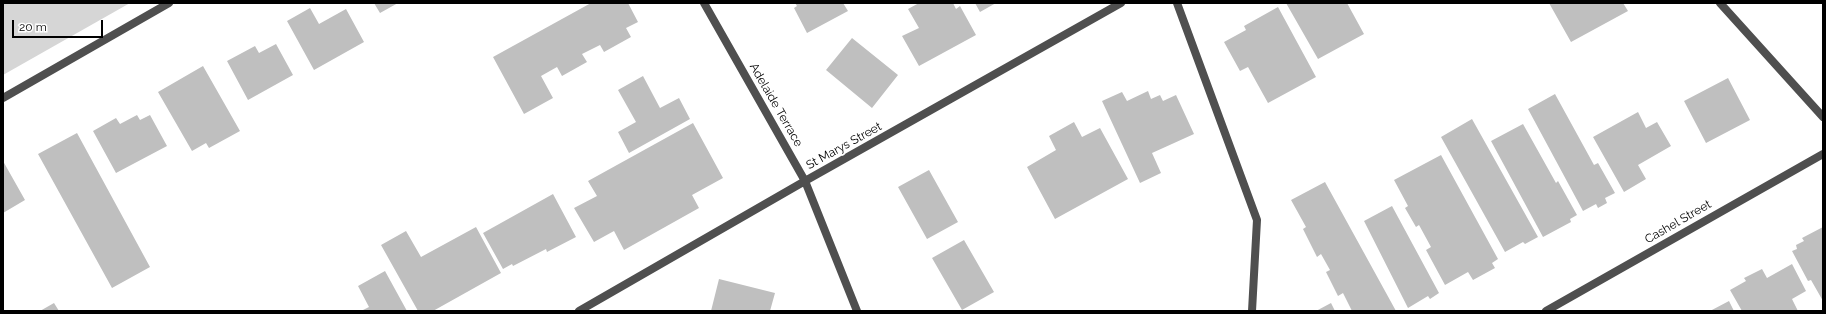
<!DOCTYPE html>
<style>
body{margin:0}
#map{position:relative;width:1826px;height:314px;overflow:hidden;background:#fff;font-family:Raleway,sans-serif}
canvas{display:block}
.frame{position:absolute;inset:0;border:4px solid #000;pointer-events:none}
.scale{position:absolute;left:12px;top:20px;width:91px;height:18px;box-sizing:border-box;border:2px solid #000;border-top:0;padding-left:5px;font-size:12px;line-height:14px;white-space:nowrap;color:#000;-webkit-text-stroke:3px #fff;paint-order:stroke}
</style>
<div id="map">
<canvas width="1826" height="314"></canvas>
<div class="frame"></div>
<div class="scale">20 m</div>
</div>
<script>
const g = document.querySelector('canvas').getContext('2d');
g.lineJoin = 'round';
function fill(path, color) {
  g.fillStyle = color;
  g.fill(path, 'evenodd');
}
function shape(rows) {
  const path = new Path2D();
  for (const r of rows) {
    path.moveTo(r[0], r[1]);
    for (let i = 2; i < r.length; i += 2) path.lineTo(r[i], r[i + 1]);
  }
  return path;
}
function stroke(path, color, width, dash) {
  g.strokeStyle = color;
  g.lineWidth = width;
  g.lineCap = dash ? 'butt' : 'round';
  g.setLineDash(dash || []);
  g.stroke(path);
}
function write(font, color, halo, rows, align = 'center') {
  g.font = font + ' Raleway,sans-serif';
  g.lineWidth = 3.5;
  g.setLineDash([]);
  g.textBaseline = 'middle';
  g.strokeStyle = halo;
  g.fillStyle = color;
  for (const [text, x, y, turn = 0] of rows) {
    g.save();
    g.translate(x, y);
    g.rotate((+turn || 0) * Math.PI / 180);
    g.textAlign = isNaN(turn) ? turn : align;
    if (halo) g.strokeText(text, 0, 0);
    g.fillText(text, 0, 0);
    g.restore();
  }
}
fill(shape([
 [3,3,130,3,3,75]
]), '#d6d6d6');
fill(shape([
 [374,3,398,3,380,13],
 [591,3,628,3,638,22,626,28,631,37,604,52,600,45,582,54,587,62,562,76,557,67,541,76,553,98,524,114,493,57],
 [795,3,843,3,848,11,807,33,794,8,797,6],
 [919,3,953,3,956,9,960,6,976,35,919,66,902,36,919,28,908,9],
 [975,3,996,3,980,12],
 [1286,3,1347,3,1364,34,1318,59],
 [1549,3,1623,3,1628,11,1571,42],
 [1278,7,1316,77,1268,103,1248,67,1240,71,1224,42,1246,30,1244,26],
 [310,8,319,24,346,9,364,42,314,70,287,21],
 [852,38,898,75,872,108,826,70],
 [276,44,293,75,248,100,227,61,255,46,259,53],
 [203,66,240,131,209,148,206,143,192,151,158,92],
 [643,76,660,108,679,98,690,119,629,153,618,132,636,122,618,90],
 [1728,78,1750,120,1706,143,1684,101],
 [1148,91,1151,99,1160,95,1163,101,1176,95,1194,134,1152,153,1161,173,1140,183,1102,101,1122,92,1127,101],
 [1555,94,1594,165,1598,163,1615,193,1605,198,1607,203,1598,208,1596,204,1583,211,1528,109],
 [1638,112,1646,128,1657,122,1671,146,1638,165,1646,179,1624,192,1593,137],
 [137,115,140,120,150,115,167,146,116,173,93,131,116,118,120,124],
 [1472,119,1538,237,1525,244,1523,242,1505,252,1441,137],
 [1074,122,1082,137,1100,128,1128,179,1055,219,1027,167,1056,150,1049,136],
 [693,123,723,178,692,195,699,208,624,250,614,231,594,242,574,208,597,196,588,181],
 [1523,124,1556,183,1558,181,1577,215,1570,219,1571,222,1543,237,1491,141],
 [77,133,150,267,112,288,38,154],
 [1441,155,1498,259,1492,263,1495,268,1473,280,1468,272,1445,285,1426,250,1431,247,1419,225,1416,227,1405,208,1408,206,1394,180],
 [3,161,25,200,3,213],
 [929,170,958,222,927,239,898,187],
 [1325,182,1396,311,1352,311,1343,293,1338,296,1326,272,1330,270,1321,254,1317,257,1303,229,1306,227,1291,200],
 [553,194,576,237,547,252,546,249,513,266,512,264,503,269,483,233],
 [1392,206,1439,293,1430,299,1428,296,1408,308,1364,221],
 [476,227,501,273,433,311,418,311,381,245,406,231,421,257],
 [1823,227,1823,301,1811,280,1808,281,1792,251,1797,249,1796,245,1804,241,1802,238],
 [964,240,994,292,962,310,932,258],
 [1792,264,1806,291,1792,299,1798,311,1742,311,1730,290,1746,281,1744,278,1762,269,1767,278],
 [385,271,407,311,361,311,369,307,358,286],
 [719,279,775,293,770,311,711,311],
 [1729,301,1734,311,1710,311],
 [54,303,59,311,40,311],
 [1331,303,1335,311,1316,311]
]), '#bfbfbf');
stroke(shape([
 [1177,3,1257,220,1252,311]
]), '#4f4f4f', 8);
stroke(shape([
 [704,3,805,181,857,311],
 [1720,3,1823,117],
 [3,98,169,3],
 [579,311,805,181,1121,3]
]), '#4f4f4f', 8);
stroke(shape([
 [1546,311,1823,154]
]), '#4f4f4f', 8);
write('12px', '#000', '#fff', [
 ["Adelaide Terrace",776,105,60],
 ["St Marys Street",844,146,-29],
 ["Cashel Street",1678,222,-30]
]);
</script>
